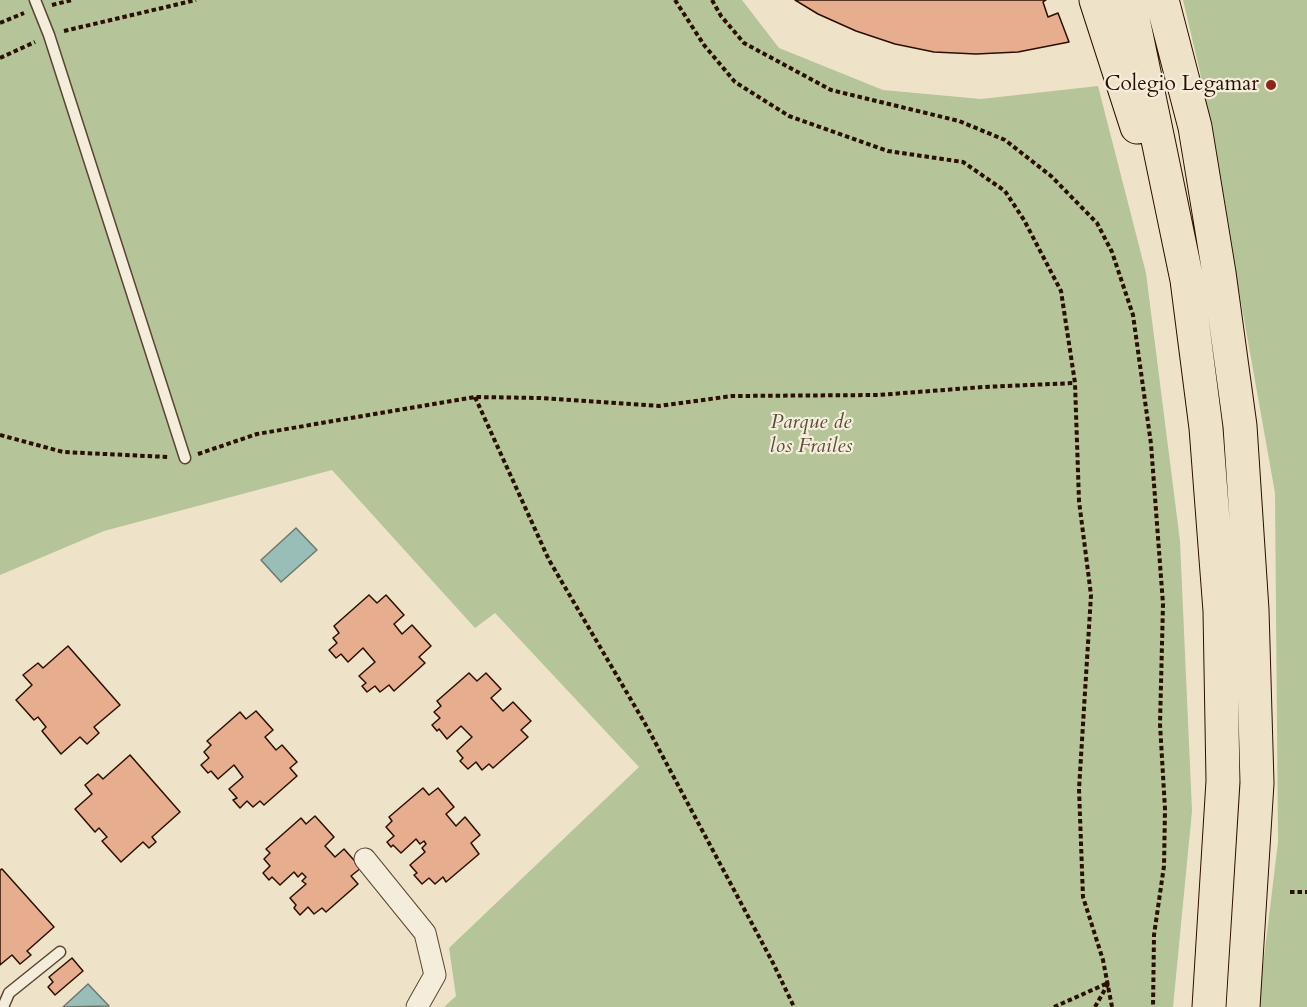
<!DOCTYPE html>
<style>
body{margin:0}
canvas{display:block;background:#eee3c8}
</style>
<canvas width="1307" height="1007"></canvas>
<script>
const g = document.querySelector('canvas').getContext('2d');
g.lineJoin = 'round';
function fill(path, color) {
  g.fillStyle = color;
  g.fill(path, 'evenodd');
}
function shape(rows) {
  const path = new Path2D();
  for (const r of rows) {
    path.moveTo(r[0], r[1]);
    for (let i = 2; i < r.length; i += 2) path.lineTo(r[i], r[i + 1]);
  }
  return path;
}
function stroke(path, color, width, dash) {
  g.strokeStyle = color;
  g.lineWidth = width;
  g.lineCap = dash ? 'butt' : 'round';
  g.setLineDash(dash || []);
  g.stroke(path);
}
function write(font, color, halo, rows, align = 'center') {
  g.font = font + ' Cardo,serif';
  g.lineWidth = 4.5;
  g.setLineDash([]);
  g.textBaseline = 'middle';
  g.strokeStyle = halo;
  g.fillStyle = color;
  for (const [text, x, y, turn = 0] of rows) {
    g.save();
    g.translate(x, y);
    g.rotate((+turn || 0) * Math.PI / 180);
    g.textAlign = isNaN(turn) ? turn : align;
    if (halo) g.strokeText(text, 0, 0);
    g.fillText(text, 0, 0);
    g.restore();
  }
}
fill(shape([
 [0,0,742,0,779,48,883,90,981,99,1098,86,1146,273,1180,541,1192,811,1173,1007,444,1007,456,996,449,948,639,767,495,613,475,628,332,470,104,531,0,575],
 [1183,0,1307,0,1307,1007,1258,1007,1278,842,1275,493,1200,72]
]), '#b5c499');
const water = shape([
 [296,528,317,550,281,582,261,560,296,528],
 [88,984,109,1006,63,1007,88,984]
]);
fill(water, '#99beb7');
stroke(water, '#6d786e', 1.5);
const building = shape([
 [795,0,1046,0,1043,2,1048,17,1058,13,1069,42,1018,52,976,54,934,52,895,44,856,31,818,14,795,0],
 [369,595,377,603,386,595,404,615,394,624,402,634,412,625,431,646,419,657,425,663,394,691,389,685,380,692,375,686,367,692,362,686,366,683,359,676,375,662,363,648,348,662,341,654,336,658,329,650,337,643,333,638,339,633,334,626,369,595],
 [68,646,120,705,94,727,99,733,87,744,80,737,61,754,42,731,46,727,38,717,34,720,16,700,32,685,23,675,38,663,43,668,68,646],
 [469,673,477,681,486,673,501,689,491,698,503,711,513,702,531,721,521,730,528,737,493,768,489,764,482,770,476,762,468,769,460,761,463,758,457,751,472,737,461,726,447,739,439,729,437,731,432,725,440,718,434,712,441,706,437,701,469,673],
 [256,711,273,730,265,737,276,750,282,745,297,762,290,768,297,776,264,805,260,801,253,807,247,801,240,808,233,800,237,798,229,789,243,777,234,765,218,779,211,771,208,773,201,765,209,758,204,752,211,745,207,741,240,712,246,719,256,711],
 [130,755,180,812,152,837,156,842,149,848,143,842,121,862,102,841,107,837,99,828,95,832,75,809,92,794,85,785,98,774,103,779,130,755],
 [423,788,429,795,438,788,454,807,446,814,456,826,465,817,480,835,471,843,479,854,446,882,443,877,435,884,429,878,422,884,414,875,417,873,410,865,425,852,422,848,426,844,424,841,420,844,416,839,401,853,393,845,391,847,387,842,394,836,386,827,392,821,389,817,423,788],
 [315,816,334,837,325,846,335,857,344,849,361,868,351,876,358,884,326,912,322,908,314,914,308,907,300,915,294,908,296,905,290,898,306,884,302,881,306,877,302,873,298,877,294,872,280,885,272,877,269,880,263,873,270,866,264,859,270,853,266,849,301,818,306,824,315,816],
 [2,869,54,927,27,951,31,955,20,964,12,955,0,965,0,870,2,869],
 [72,958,83,971,55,995,48,987,53,982,49,977,72,958]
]);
fill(building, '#e6ad8f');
stroke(building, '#2b0f01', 1.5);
const lane = shape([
 [35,0,49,35,185,458],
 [3,1007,9,993,60,952]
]);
const street = shape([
 [365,859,425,933,435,975,417,1007]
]);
const highway = shape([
 [1096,0,1137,127],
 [1129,0,1187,280,1206,428,1220,611,1223,781,1209,1007],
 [1162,0,1195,127,1219,273,1240,426,1252,610,1257,783,1243,1007]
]);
stroke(lane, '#5c4433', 13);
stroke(street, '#5c4433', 23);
stroke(highway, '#2b0f01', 35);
stroke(shape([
 [675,0,704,45,735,82,789,116,888,151,963,162,1005,191,1024,220,1061,291,1075,383,1079,501,1091,595,1079,789,1083,897,1103,960,1112,1007],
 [712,0,721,16,744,43,831,90,959,121,1005,140,1051,176,1097,223,1112,252,1133,315,1151,444,1163,604,1160,724,1165,809,1164,866,1154,935,1153,1007],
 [52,5,72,0],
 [0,23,24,13],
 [64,31,196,0],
 [0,58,35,42],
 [475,397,549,560,647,727,773,963,794,1007],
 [0,435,63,452,168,457],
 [198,454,257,434,475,397,540,398,659,406,732,396,878,395,983,387,1075,383],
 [1290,892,1307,892],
 [1054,1007,1108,983],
 [1095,1007,1108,984]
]), '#2b0f01', 4, [4.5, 3]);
stroke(lane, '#f4eddb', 10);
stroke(street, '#f4eddb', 21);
stroke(highway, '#eee3c8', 33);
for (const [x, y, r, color] of [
 [1271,85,6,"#8f2418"]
]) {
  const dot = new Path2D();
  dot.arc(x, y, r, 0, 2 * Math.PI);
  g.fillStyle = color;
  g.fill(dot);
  stroke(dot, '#f4eddb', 2);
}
write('21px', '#2b0f01', '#f4eddb', [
 ["Colegio Legamar",1259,85]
], 'right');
write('italic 21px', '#5b4e36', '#f4eddb', [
 ["Parque de",811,423],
 ["los Frailes",811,447]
]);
</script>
